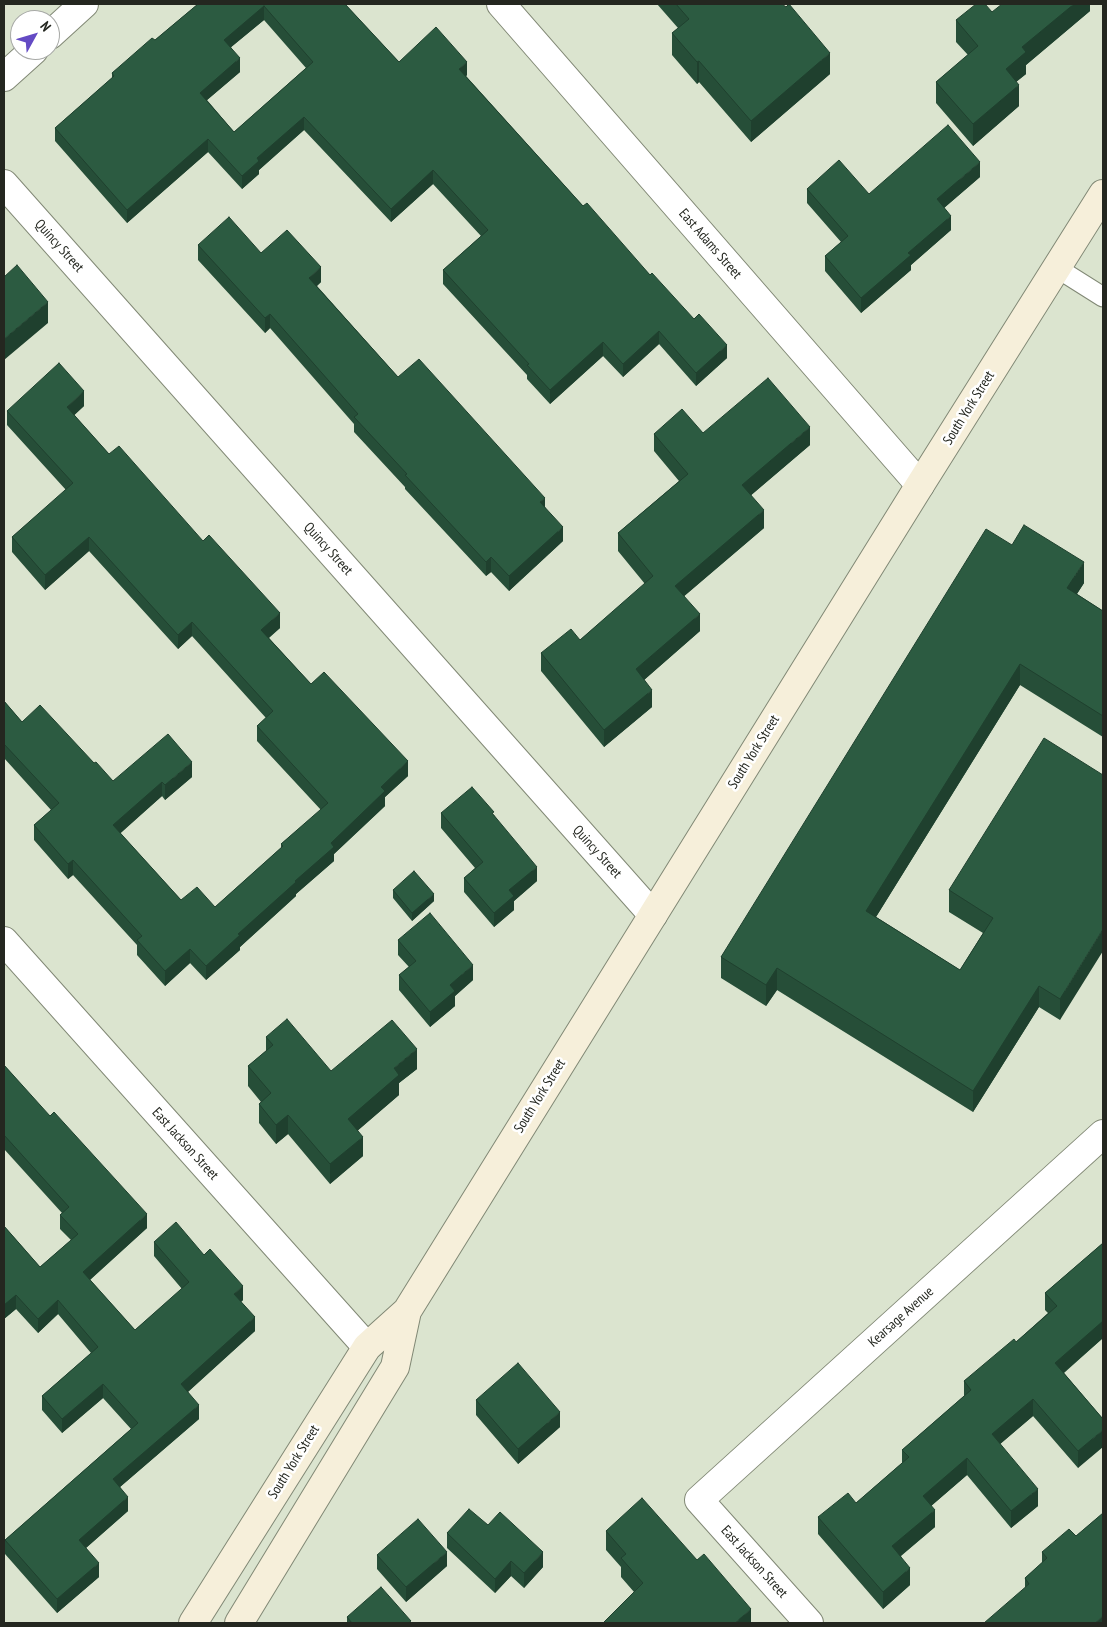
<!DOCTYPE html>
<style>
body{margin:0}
#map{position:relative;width:1107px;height:1627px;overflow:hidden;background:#dbe4cf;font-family:"PT Sans Narrow",sans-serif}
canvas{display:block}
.frame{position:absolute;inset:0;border:5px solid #242720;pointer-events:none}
.north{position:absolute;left:10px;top:10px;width:50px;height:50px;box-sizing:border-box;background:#fff;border:1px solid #a7a9a6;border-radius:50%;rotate:51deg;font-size:14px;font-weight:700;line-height:20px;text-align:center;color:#242720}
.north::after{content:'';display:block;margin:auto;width:18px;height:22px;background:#644bc4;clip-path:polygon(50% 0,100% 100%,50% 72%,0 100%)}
</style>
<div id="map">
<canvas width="1107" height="1627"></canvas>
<div class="frame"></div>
<div class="north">N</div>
</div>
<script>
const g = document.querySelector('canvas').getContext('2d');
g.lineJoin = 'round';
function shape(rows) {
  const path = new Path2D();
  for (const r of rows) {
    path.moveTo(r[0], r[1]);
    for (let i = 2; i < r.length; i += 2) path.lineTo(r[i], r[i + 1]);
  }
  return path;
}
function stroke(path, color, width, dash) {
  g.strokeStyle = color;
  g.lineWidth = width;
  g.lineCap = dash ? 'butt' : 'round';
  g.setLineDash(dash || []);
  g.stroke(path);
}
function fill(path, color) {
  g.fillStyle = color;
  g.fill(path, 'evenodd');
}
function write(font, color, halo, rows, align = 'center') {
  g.font = font + ' "PT Sans Narrow",sans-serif';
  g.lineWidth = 5;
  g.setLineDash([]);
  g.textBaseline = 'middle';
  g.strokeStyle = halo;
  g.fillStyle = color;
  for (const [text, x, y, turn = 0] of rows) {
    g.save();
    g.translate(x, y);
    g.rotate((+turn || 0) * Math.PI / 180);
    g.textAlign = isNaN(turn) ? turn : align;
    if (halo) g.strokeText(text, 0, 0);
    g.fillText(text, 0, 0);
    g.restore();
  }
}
const lane = shape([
 [1057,268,1103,297]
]);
const street = shape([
 [501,4,920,485],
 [50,35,84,4],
 [4,77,34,50],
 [4,184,653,915],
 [4,941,367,1347],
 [809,1623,699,1500,1103,1134]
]);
const secondary = shape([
 [193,1623,367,1347,407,1311,920,485,1103,194],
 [239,1623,395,1367,407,1311]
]);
stroke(lane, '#818875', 21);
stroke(street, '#818875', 30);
stroke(secondary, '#818875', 30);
stroke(lane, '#fff', 19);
stroke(street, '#fff', 28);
stroke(secondary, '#f6efda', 28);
fill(shape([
 [198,4,345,4,399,62,467,75,466,76,583,206,650,275,727,358,696,386,659,344,623,377,603,356,550,404,527,379,527,375,443,284,443,270,481,236,433,184,391,222,304,130,259,170,259,174,242,189,208,152,127,223,55,141,55,128,112,78,112,73,155,40],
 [264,20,306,68,234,132,207,100,240,72,231,47],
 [657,4,782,4,830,74,751,142,699,82,697,84,672,55,672,33,678,28],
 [1090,4,1090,11,1026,65,1026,74,1016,82,1019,106,973,146,936,103,936,82,968,55,956,42,956,20,992,12],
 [980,177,944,208,951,230,911,265,911,270,861,313,825,271,825,256,841,242,807,203,807,189,869,194],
 [198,245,261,253,321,282,317,286,398,377,545,507,563,541,509,591,491,572,486,576,405,489,405,487,354,432,354,424,270,328,265,333,198,260],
 [84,406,74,415,109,454,280,628,269,638,311,684,408,776,385,797,385,806,334,854,334,861,296,894,296,896,240,947,240,950,206,980,190,963,165,986,137,955,137,945,73,875,68,879,34,840,34,825,51,810,4,758,4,701,22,722,94,763,113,781,192,777,165,800,162,796,120,833,181,900,215,907,281,848,281,844,321,810,257,741,257,726,266,718,192,636,178,649,89,551,45,590,12,552,12,537,66,490,7,425,7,411],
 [703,433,810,445,751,495,764,528,684,596,700,631,644,680,652,707,604,747,541,671,541,653,580,640,645,584,618,551,618,533,679,481,654,451,654,434],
 [1012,545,1084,583,1077,594,1103,611,1103,737,1020,685,876,917,960,970,983,933,949,912,949,890,1103,775,1060,1020,1039,1007,973,1112,777,990,766,1006,721,978,721,957],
 [441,813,494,815,537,881,514,901,514,910,494,927,464,892,464,878,475,868,441,828],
 [393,890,434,901,412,921,393,898],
 [398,940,473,980,455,996,455,1006,430,1027,399,990,399,975,409,967,398,955],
 [266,1037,331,1071,417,1069,399,1083,399,1095,358,1130,363,1156,330,1184,288,1134,276,1144,259,1123,259,1104,261,1102,248,1086,248,1066,266,1051],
 [4,1065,147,1228,90,1280,135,1330,182,1289,154,1256,154,1242,243,1300,241,1302,255,1331,188,1392,199,1419,120,1487,128,1511,86,1548,99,1577,57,1613,5,1554,5,1540,131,1429,103,1398,62,1433,42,1410,42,1396,91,1353,58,1314,38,1333,16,1309,4,1319,4,1226,40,1267,71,1240,60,1229,60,1215,62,1213,4,1149],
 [1103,1243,1103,1338,1064,1373,1103,1419,1078,1468,1033,1416,1000,1444,1038,1506,1011,1528,967,1475,931,1506,935,1527,901,1556,910,1585,883,1609,818,1534,818,1517,856,1503,902,1463,902,1450,964,1396,964,1381,1016,1342,1048,1313,1045,1310,1045,1293],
 [476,1400,560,1427,518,1464,476,1415],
 [1103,1513,1025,1588,1025,1578,1042,1563,1042,1552,1076,1536],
 [488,1525,543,1567,524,1588,511,1576,495,1593,447,1548,447,1533],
 [606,1531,751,1623,634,1592,621,1577,621,1567,606,1550],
 [377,1555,447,1566,406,1602,377,1569],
 [347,1617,411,1623,347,1623]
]), '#264e38');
fill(shape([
 [1074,4,1090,4,1090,11,1026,65,1026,74,1006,90,1006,69,1022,47],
 [264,6,264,20,224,53,224,40],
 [830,53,830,74,751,142,751,121],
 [240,58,240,72,200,106,200,93],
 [699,61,699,82,697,84,697,62],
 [467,62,467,75,459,83,459,69],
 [1019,85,1019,106,973,146,973,124],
 [304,117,304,130,259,170,259,174,242,189,242,176,257,158],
 [208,139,208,152,127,223,127,210],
 [980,162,980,177,937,214,937,199],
 [433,170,433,184,391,222,391,209],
 [951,216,951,230,911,265,911,270,861,313,861,298,908,253],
 [321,267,321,282,309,293,309,278],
 [48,302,48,323,4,360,4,339],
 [270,314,270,328,265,333,265,318],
 [659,331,659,344,623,377,623,364],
 [603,342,603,356,550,404,550,390],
 [727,345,727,358,696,386,696,373],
 [84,391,84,406,67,422,67,407],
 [810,427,810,445,742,503,742,485],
 [545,498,545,513,540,502],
 [764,510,764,528,675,604,675,586],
 [563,527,563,541,509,591,509,576],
 [89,537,89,551,45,590,45,575],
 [491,557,491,572,486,576,486,562],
 [1084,562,1084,583,1067,609,1067,588],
 [280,613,280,628,261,644,261,630],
 [700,614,700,631,636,687,636,669],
 [192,622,192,636,178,649,178,635],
 [1020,664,1020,685,866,933,866,911],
 [652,690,652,707,604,747,604,730],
 [408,761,408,776,385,797,385,806,334,854,334,861,296,894,296,896,240,947,240,950,206,980,206,966,238,934,295,881,381,787],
 [192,762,192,777,165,800,165,785],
 [162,782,162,796,113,840,113,825],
 [73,860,73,875,68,879,68,864],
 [537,867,537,881,514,901,514,910,494,927,494,913,509,890],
 [434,894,434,901,412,921,412,913],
 [1103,929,1103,951,1060,1020,1060,999],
 [190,949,190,963,165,986,165,971],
 [473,965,473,980,455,996,455,1006,430,1027,430,1012,450,985],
 [777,968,777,990,766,1006,766,985],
 [1039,986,1039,1007,973,1112,973,1091],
 [417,1049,417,1069,399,1083,399,1095,348,1139,348,1119,394,1068],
 [288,1115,288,1134,276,1144,276,1125],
 [363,1137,363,1156,330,1184,330,1164],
 [147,1214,147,1228,83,1286,83,1272],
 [243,1286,243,1300,234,1308,234,1294],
 [16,1295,16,1309,4,1319,4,1305],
 [58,1300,58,1314,38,1333,38,1319],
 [255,1317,255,1331,181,1398,181,1384],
 [1103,1321,1103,1338,1055,1380,1055,1363],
 [103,1384,103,1398,62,1433,62,1419],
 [1033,1399,1033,1416,992,1451,992,1434],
 [199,1405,199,1419,113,1493,113,1479],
 [560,1412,560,1427,518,1464,518,1449],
 [1103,1430,1103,1447,1078,1468,1078,1451],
 [967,1458,967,1475,923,1513,923,1496],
 [1038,1489,1038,1506,1011,1528,1011,1511],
 [128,1497,128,1511,79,1554,79,1540],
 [935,1510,935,1527,892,1563,892,1546],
 [447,1552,447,1566,406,1602,406,1587],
 [543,1552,543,1567,524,1588,524,1573],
 [511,1561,511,1576,495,1593,495,1579],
 [99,1563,99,1577,57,1613,57,1599],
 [910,1568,910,1585,883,1609,883,1592],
 [751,1609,751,1623,735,1623],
 [1103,1616,1103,1623,1095,1623]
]), '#1f402e');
const building = shape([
 [198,4,345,4,399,62,436,27,467,62,459,69,583,206,587,203,650,275,652,273,694,319,699,314,727,345,696,373,659,331,623,364,603,342,550,390,527,365,529,364,443,270,488,230,433,170,391,209,304,117,257,158,259,161,242,176,208,139,127,210,55,128,114,76,112,73,152,38,155,40,198,4],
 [264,6,313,62,234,132,200,93,240,58,224,40,264,6],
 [676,4,782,4,786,7,789,4,830,53,751,121,699,61,697,62,672,33,689,19,676,4],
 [976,4,985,4,992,12,1002,4,1074,4,1022,47,1026,52,1006,69,1019,85,973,124,936,82,978,46,956,20,976,4],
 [948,125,980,162,937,199,951,216,908,253,911,255,861,298,825,256,848,236,807,189,839,160,869,194,948,125],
 [229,217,261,253,287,230,321,267,309,278,398,377,419,359,545,498,540,502,563,527,509,576,491,557,486,562,405,475,407,474,354,417,358,414,270,314,265,318,198,245,229,217],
 [17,265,48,302,4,339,4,277,17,265],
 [59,363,84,391,67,407,109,454,119,446,203,541,209,535,280,613,261,630,311,684,324,672,408,761,381,787,385,791,331,843,334,847,295,881,296,882,238,934,240,935,206,966,190,949,165,971,137,940,142,936,73,860,68,864,34,825,59,803,4,744,4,701,22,722,40,705,94,763,96,762,113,781,168,734,192,762,165,785,162,782,113,825,181,900,197,887,215,907,283,846,281,844,328,803,257,726,273,711,192,622,178,635,89,537,45,575,12,537,73,483,7,411,59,363],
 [768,378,810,427,742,485,764,510,675,586,700,614,636,669,652,690,604,730,541,653,571,629,580,640,653,576,618,533,688,474,654,434,682,409,703,433,768,378],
 [1024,525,1084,562,1067,588,1103,611,1103,716,1020,664,866,911,960,970,993,918,949,890,1044,738,1103,775,1103,929,1060,999,1039,986,973,1091,777,968,766,985,721,957,986,529,1012,545,1024,525],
 [472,787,494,812,492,813,537,867,509,890,514,896,494,913,464,878,483,862,441,813,472,787],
 [414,871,434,894,412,913,393,890,414,871],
 [430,913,473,965,450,985,455,991,430,1012,399,975,416,961,398,940,430,913],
 [287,1019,331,1071,392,1020,417,1049,394,1068,399,1075,348,1119,363,1137,330,1164,288,1115,276,1125,259,1104,271,1093,248,1066,273,1045,266,1037,287,1019],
 [4,1065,50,1116,54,1112,147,1214,83,1272,135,1330,189,1282,154,1242,176,1222,204,1255,210,1249,243,1286,234,1294,255,1317,181,1384,199,1405,113,1479,128,1497,79,1540,99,1563,57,1599,5,1540,138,1423,103,1384,62,1419,42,1396,98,1347,58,1300,38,1319,16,1295,4,1305,4,1226,40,1267,78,1234,60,1215,69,1207,4,1135,4,1065],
 [1103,1243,1103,1321,1055,1363,1103,1419,1103,1430,1078,1451,1033,1399,992,1434,1038,1489,1011,1511,967,1458,923,1496,935,1510,892,1546,910,1568,883,1592,818,1517,848,1493,856,1503,909,1457,902,1450,971,1390,964,1381,1014,1339,1016,1342,1057,1306,1045,1293,1103,1243],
 [518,1363,560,1412,518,1449,476,1400,518,1363],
 [642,1498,697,1560,704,1554,751,1609,735,1623,603,1623,643,1583,621,1558,626,1554,606,1531,642,1498],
 [469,1509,488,1525,500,1512,543,1552,524,1573,511,1561,495,1579,447,1533,469,1509],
 [1103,1513,1103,1616,1095,1623,984,1623,1029,1584,1025,1578,1047,1558,1042,1552,1069,1529,1076,1536,1103,1513],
 [418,1519,447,1552,406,1587,377,1555,418,1519],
 [381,1587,411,1621,408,1623,352,1623,347,1617,381,1587]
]);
fill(building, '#2c5b41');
stroke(building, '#1f402e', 1);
write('14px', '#242720', '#fff', [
 ["East Adams Street",710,244,49],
 ["Quincy Street",59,246,48],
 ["South York Street",969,408,-58],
 ["Quincy Street",328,549,48],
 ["South York Street",754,752,-58],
 ["Quincy Street",597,852,48],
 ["South York Street",540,1096,-58],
 ["East Jackson Street",185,1144,48],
 ["Kearsage Avenue",901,1317,-42],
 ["South York Street",294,1462,-58],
 ["East Jackson Street",754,1562,48]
]);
</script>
